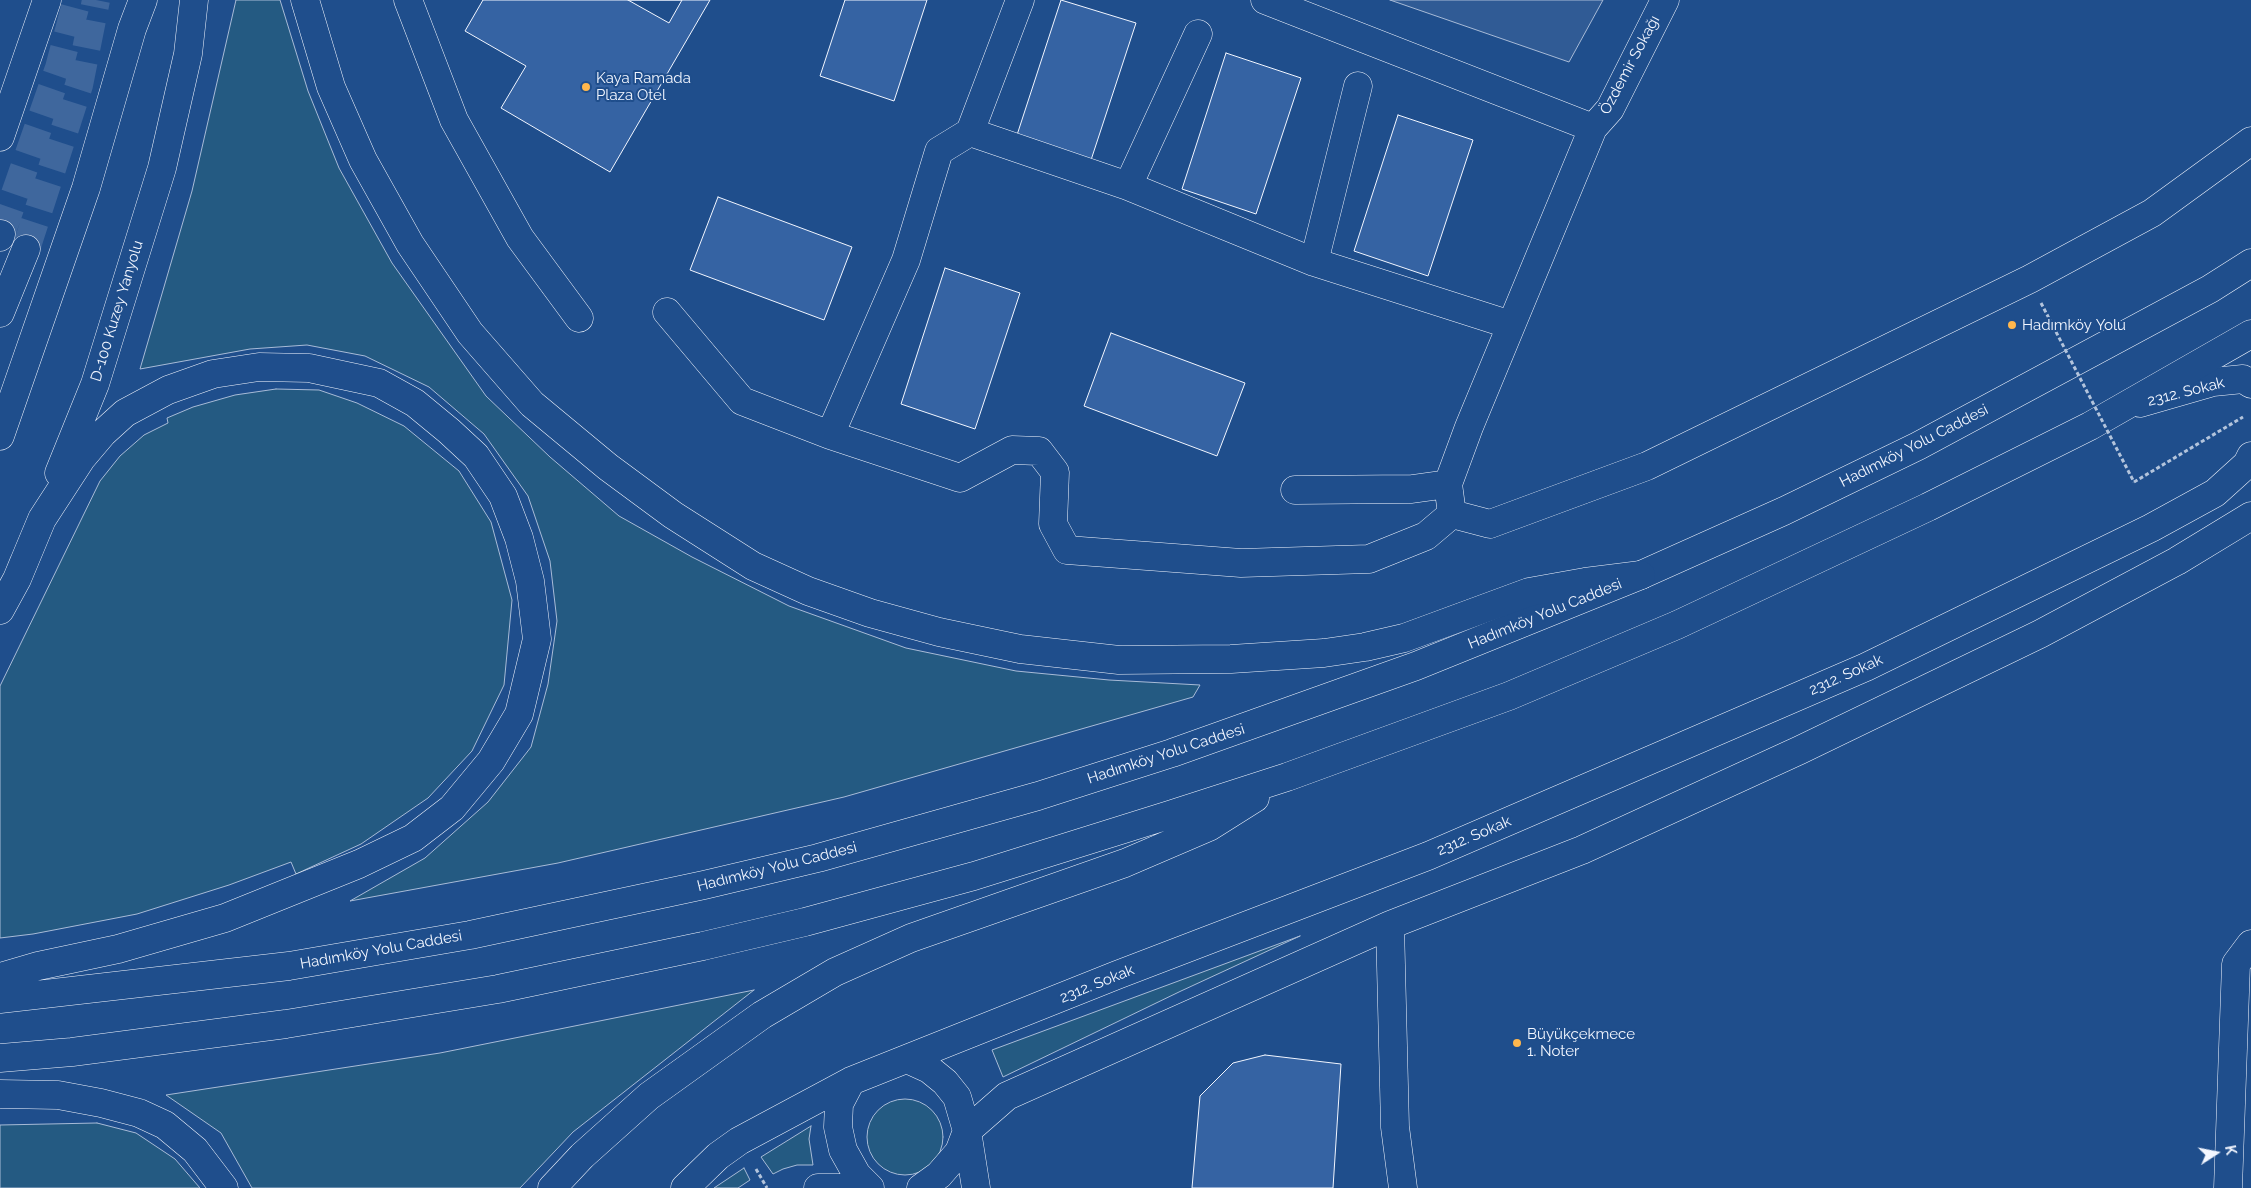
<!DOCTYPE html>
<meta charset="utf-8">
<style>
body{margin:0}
#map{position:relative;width:2251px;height:1188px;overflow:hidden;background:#1f4e8c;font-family:Raleway,sans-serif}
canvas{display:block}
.north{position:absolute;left:2191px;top:1128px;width:50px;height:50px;-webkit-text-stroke:4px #1f4e8c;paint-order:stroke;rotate:79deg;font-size:14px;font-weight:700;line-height:20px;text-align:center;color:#f2f6ff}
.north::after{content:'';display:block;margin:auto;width:18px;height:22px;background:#f2f6ff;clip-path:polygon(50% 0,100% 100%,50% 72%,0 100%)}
</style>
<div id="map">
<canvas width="2251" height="1188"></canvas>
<div class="north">K</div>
</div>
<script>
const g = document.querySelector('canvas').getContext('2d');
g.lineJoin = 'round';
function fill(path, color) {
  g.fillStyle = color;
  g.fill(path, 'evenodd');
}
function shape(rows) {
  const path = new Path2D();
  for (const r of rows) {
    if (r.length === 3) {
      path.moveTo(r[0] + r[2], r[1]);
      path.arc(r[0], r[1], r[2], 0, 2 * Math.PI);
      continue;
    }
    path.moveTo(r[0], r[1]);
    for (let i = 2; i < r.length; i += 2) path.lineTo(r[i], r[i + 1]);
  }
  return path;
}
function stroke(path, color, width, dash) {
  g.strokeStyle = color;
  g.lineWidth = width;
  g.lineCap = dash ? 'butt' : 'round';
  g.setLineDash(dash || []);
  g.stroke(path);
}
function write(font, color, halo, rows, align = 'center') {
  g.font = font + ' Raleway,sans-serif';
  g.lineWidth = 4;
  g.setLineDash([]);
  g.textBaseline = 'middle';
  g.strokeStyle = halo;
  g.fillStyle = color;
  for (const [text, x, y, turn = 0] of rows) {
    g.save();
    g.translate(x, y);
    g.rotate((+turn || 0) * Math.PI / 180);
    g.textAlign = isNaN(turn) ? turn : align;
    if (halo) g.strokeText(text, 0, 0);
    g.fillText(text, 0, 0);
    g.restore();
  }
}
const green = shape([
 [236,0,280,0,308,91,339,168,392,263,486,396,550,457,619,516,692,557,789,606,906,648,1016,671,1109,680,1200,685,1193,697,844,797,558,863,350,901,425,858,488,802,531,747,548,684,557,621,550,561,528,496,484,434,429,387,365,356,307,345,250,349,140,369,192,191,236,0],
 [276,389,319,390,357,403,404,426,459,471,491,522,512,600,504,685,472,751,428,798,361,844,296,874,291,862,229,885,137,914,33,934,0,938,0,686,100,481,120,456,144,435,168,423,167,418,193,407,235,395,276,389],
 [1300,936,1181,991,1003,1077,992,1050,1300,936],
 [754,990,573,1132,520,1188,252,1188,221,1133,166,1095,440,1053,754,990],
 [905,1137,38],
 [97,1123,136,1133,175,1159,200,1188,0,1188,0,1125,97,1123],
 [811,1126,809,1139,813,1165,797,1165,783,1169,773,1174,761,1157,811,1126],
 [744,1168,750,1180,738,1188,714,1188,744,1168]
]);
fill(green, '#245a82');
stroke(green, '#a8bbd7', 1);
const parking = shape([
 [1390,0,1603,0,1569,62,1390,0]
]);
fill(parking, '#305b95');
stroke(parking, '#a8bbd7', 1);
const building = shape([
 [483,0,710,0,610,172,501,108,526,66,465,31,483,0],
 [628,0,682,0,669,23,628,0],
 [845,0,927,0,894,101,820,76,845,0],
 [1061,0,1136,23,1091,160,1017,135,1061,0],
 [1226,53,1301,78,1256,214,1182,189,1226,53],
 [1398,115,1473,140,1428,276,1354,251,1398,115],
 [718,197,852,247,824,320,690,270,718,197],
 [945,268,1020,293,975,429,901,404,945,268],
 [1111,333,1245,383,1217,456,1084,406,1111,333],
 [1265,1055,1341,1064,1333,1188,1192,1188,1200,1096,1233,1063,1265,1055]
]);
fill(building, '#3563a3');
stroke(building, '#f2f6ff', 1);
stroke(shape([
 [1,234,59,68,77,0],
 [26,249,79,85,96,0]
]), '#3f679d', 28, [28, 14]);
const minor = shape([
 [408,0,454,120,520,238,579,318],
 [1265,0,1593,128,1469,427,1448,484,1452,514,1490,524,1647,466,2030,279,2152,213,2251,141],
 [1593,128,1610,109,1665,0],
 [970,132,1020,0],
 [1128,186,1198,34],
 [0,237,1,234],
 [1314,262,1358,86],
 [667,312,742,401,830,435,960,478,1012,450,1039,451,1055,472,1053,524,1067,550,1241,563,1369,559,1426,536,1452,514],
 [0,313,26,249],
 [2140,403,2213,382,2243,379,2251,384],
 [830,435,906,260,939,151,970,132,1128,186,1314,262,1511,325],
 [1295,490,1412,489,1448,484],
 [1390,925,1395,1127,1403,1188],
 [907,1059,929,1069,945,1082,957,1097,967,1131,976,1188],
 [851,1081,839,1104,838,1127,843,1150,857,1175,870,1188],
 [685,1188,718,1156,739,1141,851,1081,1117,975,1428,856,1866,667,2151,528,2215,493,2247,464,2251,456],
 [818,1188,848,1188],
 [921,1188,939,1175,959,1152,967,1131,1007,1096,1390,925,1582,850,1800,750,2040,634,2177,561,2251,516],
 [2228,1188,2236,964,2251,944]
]);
const major = shape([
 [59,473,95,384,162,168,188,54,194,0],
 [0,610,17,579,24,562],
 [0,977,38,966,118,949,225,918,359,864,413,838,452,808,491,761,519,714,537,639,530,581,519,538,503,496,476,456,449,431,415,403,379,383,309,368,259,367,213,374,168,390,125,413,103,433,81,459,42,519,17,579],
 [0,999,289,966,470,935,704,885,818,858,1038,796,1172,753,1416,666,1641,575,1784,511,1918,446,2210,289,2251,263],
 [0,1058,72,1052,286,1024,498,989,703,946,805,922,974,876,1169,815,1287,777,1509,696,1677,625,1928,507,2090,426,2251,334],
 [0,1094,58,1095,101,1103,139,1113,165,1125,195,1150,224,1188],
 [552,1188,582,1156,649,1096,762,1015,835,972,911,938,1125,863,1209,827,1255,798]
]);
const highway = shape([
 [305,0,331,87,363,160,410,244,470,333,532,404,608,467,673,515,753,566,808,591,870,613,939,632,1020,649,1119,660,1231,659,1324,653,1365,647,1404,638,1529,592,1585,582,1641,575],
 [0,137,47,0],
 [0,436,86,188,132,29,143,0]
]);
stroke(minor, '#f2f6ff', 29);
stroke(major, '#f2f6ff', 29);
stroke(highway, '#f2f6ff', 29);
stroke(shape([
 [2134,482,2243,417],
 [756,1169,767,1188]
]), '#b3c4dc', 3, [4, 2.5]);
stroke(minor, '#1f4e8c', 28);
stroke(major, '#1f4e8c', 28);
stroke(highway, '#1f4e8c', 28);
stroke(shape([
 [2041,303,2134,482]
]), '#b3c4dc', 3, [4, 2.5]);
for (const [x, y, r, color] of [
 [586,87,5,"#ffb74d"],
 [2012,325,5,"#ffb74d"],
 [1517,1043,5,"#ffb74d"]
]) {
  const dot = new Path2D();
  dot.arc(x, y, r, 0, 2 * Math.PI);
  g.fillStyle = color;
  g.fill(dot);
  stroke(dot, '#1f4e8c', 2);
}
write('15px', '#f2f6ff', '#1f4e8c', [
 ["Özdemir Sokağı",1630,65,-62],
 ["D-100 Kuzey Yanyolu",117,311,-73],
 ["2312. Sokak",2186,392,-14],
 ["Hadımköy Yolu Caddesi",1914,446,-27],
 ["Hadımköy Yolu Caddesi",1545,614,-22],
 ["2312. Sokak",1846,675,-24],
 ["Hadımköy Yolu Caddesi",1166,754,-18],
 ["2312. Sokak",1474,836,-23],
 ["Hadımköy Yolu Caddesi",777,867,-14],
 ["Hadımköy Yolu Caddesi",381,950,-10],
 ["2312. Sokak",1097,984,-22]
]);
write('15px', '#f2f6ff', '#1f4e8c', [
 ["Kaya Ramada",596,78],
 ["Plaza Otel",596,95],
 ["Hadımköy Yolu",2022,325],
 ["Büyükçekmece",1527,1034],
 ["1. Noter",1527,1051]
], 'left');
</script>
